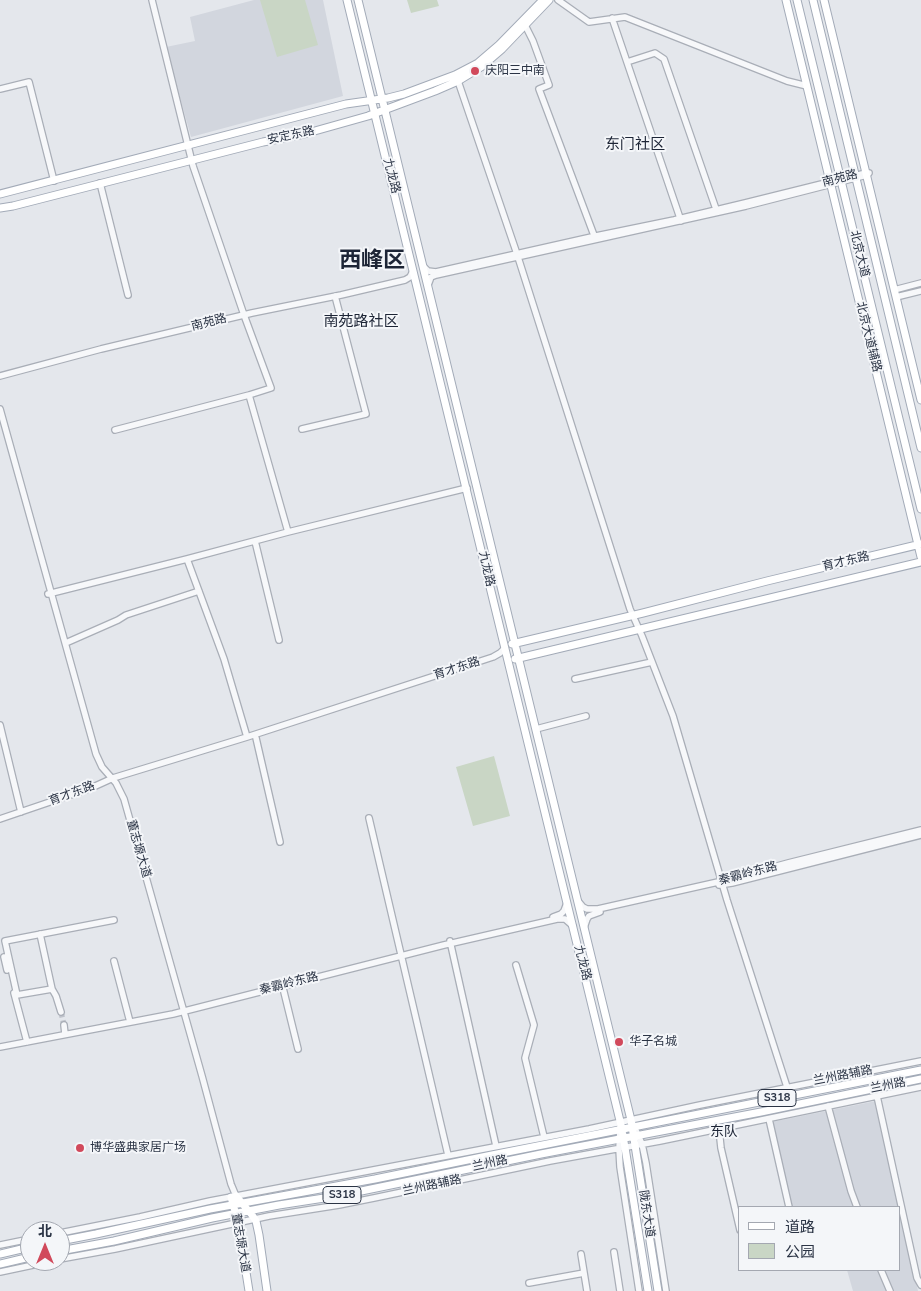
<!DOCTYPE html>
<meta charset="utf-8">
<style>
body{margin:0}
#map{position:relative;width:921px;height:1291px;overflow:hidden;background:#e4e7ec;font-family:"Nunito Sans","Noto Sans SC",sans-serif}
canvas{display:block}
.legend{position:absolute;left:738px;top:1206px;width:162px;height:65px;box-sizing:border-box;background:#f4f6f9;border:1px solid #a4a8b1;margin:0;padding:6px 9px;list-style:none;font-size:15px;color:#2b3445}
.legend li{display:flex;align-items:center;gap:10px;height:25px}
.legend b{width:25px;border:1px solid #a4a8b1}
.north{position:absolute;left:20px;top:1221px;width:50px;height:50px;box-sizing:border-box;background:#f4f6f9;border:1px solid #a4a8b1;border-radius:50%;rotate:0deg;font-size:14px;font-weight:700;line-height:20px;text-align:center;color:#2b3445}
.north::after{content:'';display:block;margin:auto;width:18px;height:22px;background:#d1495b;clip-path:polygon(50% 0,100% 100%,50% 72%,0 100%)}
</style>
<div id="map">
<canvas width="921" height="1291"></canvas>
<ul class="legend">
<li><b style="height:6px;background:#fff"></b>道路</li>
<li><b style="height:14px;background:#c9d6c5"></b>公园</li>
</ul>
<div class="north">北</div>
</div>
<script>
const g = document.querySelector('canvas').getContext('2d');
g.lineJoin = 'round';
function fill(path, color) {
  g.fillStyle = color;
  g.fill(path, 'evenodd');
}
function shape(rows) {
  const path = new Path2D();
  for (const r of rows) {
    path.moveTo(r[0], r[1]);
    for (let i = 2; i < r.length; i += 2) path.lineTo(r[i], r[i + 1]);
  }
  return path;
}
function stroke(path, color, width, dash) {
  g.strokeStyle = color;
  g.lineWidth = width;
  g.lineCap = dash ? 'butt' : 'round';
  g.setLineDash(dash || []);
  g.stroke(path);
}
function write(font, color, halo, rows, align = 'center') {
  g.font = font + ' "Nunito Sans","Noto Sans SC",sans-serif';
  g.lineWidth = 4;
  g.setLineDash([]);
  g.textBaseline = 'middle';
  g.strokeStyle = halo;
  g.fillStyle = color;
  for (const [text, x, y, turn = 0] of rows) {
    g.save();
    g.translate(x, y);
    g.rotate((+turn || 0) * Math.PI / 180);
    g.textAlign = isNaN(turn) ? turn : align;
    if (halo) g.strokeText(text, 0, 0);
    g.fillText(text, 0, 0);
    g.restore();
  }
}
fill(shape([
 [254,0,323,0,343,96,191,137,166,47,195,41,190,17],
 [876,1101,899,1207,789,1207,772,1122],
 [900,1209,918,1291,853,1291,847,1270,900,1270]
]), '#d2d6de');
fill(shape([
 [260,0,305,0,318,45,277,57],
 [407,0,437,0,439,6,411,13],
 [494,756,510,816,473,826,456,767]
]), '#c9d6c5');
stroke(shape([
 [61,1012,64,1025]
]), '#bfc3cb', 5.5, [5.5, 3]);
const minor = shape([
 [558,0,589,22,625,17,787,81,807,86],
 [612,18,681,221],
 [525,25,533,41,549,85,539,89,595,238],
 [627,62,655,53,664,59,717,212],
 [458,81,517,254,630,609,642,636,673,716,727,900,787,1087],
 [0,89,29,82,54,181],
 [100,183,128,295],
 [424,267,428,271,436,272,596,236,674,220,745,203,866,173,869,173,867,175,746,206,436,275,431,277,428,285],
 [894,290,921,283],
 [896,297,921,291],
 [0,376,101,349,252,313,341,295,405,280,410,277,413,271],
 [249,395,288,532],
 [0,409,96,754,102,767,116,783,124,799,202,1076,231,1184,236,1196],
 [302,429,366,414,335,296],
 [115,430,249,395,271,388,244,315,193,166,152,0],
 [255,541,279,640],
 [187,559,224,659,247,737],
 [48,594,187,559,288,532,467,488],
 [68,642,118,620,126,615,199,591],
 [575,679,652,662],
 [0,725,21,812],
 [536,729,586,716],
 [256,738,280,842],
 [369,818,448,1155],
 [0,819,91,788,113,778,247,737,493,657,500,653,505,648],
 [719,885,732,883,921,835],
 [578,901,583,907,587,909,598,909,718,882,788,863,921,830],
 [553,917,561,914,564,911,567,903],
 [584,928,587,919,589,916,600,912],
 [40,934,52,989,56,996,61,1012],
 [450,941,496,1146],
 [4,957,7,970],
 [114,961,130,1022],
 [516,965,534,1025,525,1058,544,1137],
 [282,984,298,1049],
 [52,989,17,995,5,941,114,920],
 [14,993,27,1042],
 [64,1025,65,1034],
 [0,1047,173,1014,444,945,557,919,565,919,573,926],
 [877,1096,917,1278,921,1285],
 [828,1106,851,1191,857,1207],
 [769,1119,789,1207],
 [633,1124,642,1144,646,1163,666,1291],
 [620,1127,619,1149,620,1167,639,1291],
 [719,1129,721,1148,740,1230],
 [60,1233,140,1217,210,1201,589,1129,700,1105,921,1061],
 [0,1245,30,1239],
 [614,1252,620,1291],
 [581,1254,587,1291],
 [60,1259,115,1249,269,1216,339,1205,374,1198,550,1161,660,1141,921,1087],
 [881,1270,890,1291],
 [0,1272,52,1261],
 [529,1283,584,1273]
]);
const major = shape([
 [347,0,622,1129,648,1291],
 [358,0,631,1120,658,1291],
 [786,0,921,557],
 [797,0,921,509],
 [813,0,921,448],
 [824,0,921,400],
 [0,194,346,104,388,98,404,94,455,75,478,63,499,45,541,2],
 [0,208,13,206,263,142,304,134,368,116,435,91,458,81,481,67,502,49,549,0],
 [512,644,643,613,767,581,921,544],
 [515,659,921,562],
 [236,1196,252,1215,256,1221,259,1235,267,1291],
 [231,1197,238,1222,249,1291],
 [60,1241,96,1234,210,1209,375,1179,492,1155,921,1070],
 [60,1251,114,1241,212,1218,279,1205,337,1196,541,1154,761,1112,921,1079],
 [0,1254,30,1247],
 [0,1264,30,1257]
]);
stroke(minor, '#a9aeb7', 8);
stroke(major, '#a3abb8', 9);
stroke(minor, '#f7f8fa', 5.5);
stroke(major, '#fff', 7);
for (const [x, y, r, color] of [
 [475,71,5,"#d1495b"],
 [619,1042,5,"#d1495b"],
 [80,1148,5,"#d1495b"]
]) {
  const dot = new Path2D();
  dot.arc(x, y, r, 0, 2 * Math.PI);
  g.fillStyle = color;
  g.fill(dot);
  stroke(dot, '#f4f6f9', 2);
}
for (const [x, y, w] of [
 [777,1098,38],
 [342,1195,38]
]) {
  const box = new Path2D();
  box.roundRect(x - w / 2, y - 8.5, w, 17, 4);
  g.fillStyle = '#f4f6f9';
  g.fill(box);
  stroke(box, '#2b3445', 1);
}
write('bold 11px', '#2b3445', null, [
 ["S318",777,1098],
 ["S318",342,1195]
]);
write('12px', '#2b3445', '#f4f6f9', [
 ["庆阳三中南",485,71],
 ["华子名城",629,1042],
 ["博华盛典家居广场",90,1148]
], 'left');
write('12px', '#2b3445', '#f4f6f9', [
 ["安定东路",291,136,-12],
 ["九龙路",391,176,76],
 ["南苑路",840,179,-14],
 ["北京大道",859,254,76],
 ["南苑路",209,323,-14],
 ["北京大道辅路",868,337,76],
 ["育才东路",846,562,-13],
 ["九龙路",486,569,77],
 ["育才东路",457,669,-18],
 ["育才东路",72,794,-20],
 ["董志塬大道",138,849,74],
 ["秦霸岭东路",748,874,-15],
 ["九龙路",582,963,76],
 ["秦霸岭东路",289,984,-14],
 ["兰州路辅路",843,1076,-11],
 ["兰州路",888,1086,-11],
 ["兰州路",490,1164,-12],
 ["兰州路辅路",432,1186,-12],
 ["陇东大道",646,1214,81],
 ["董志塬大道",240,1243,80]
]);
write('14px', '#1d2536', '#f4f6f9', [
 ["东队",724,1133]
]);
write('15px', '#1d2536', '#f4f6f9', [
 ["东门社区",635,145],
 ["南苑路社区",361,322]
]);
write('bold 22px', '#1d2536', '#f4f6f9', [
 ["西峰区",372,262]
]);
</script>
